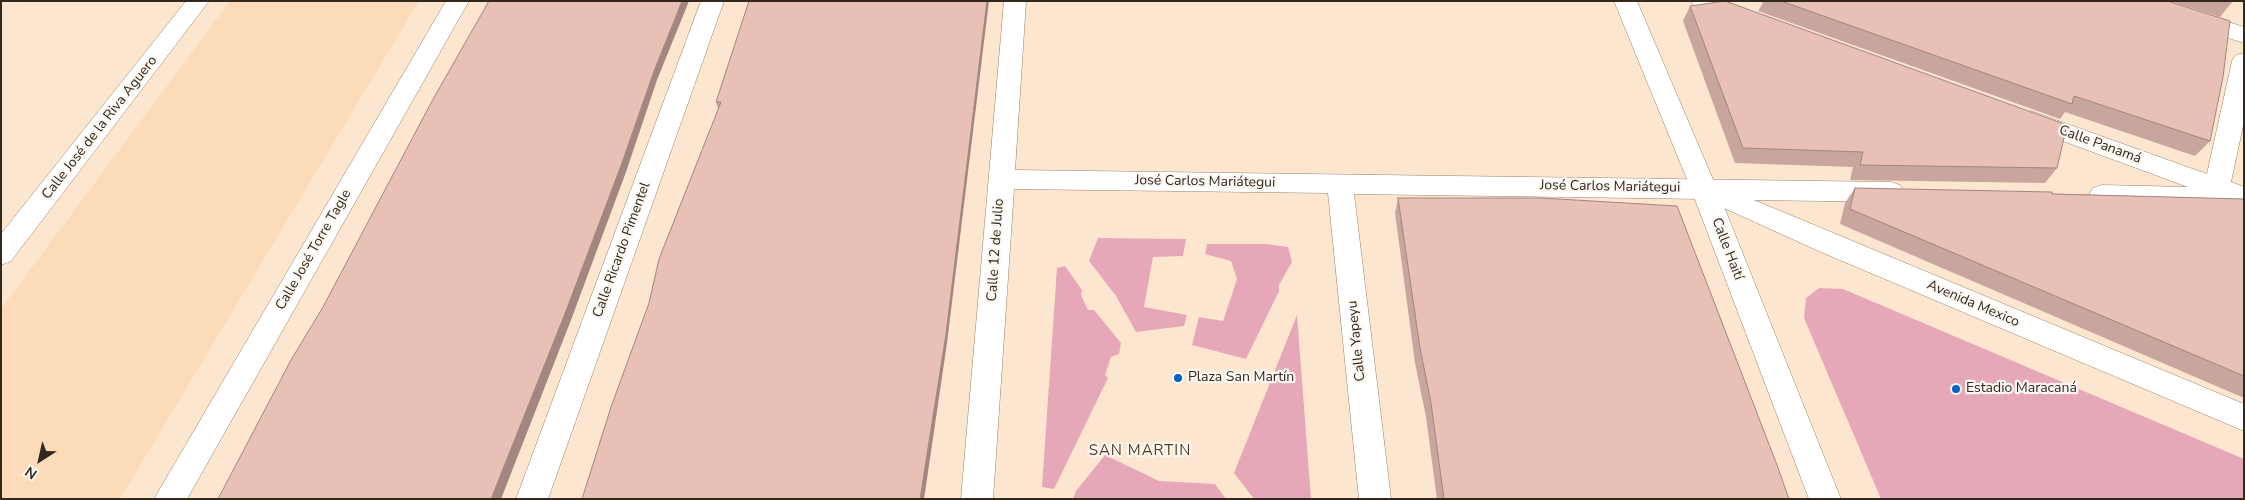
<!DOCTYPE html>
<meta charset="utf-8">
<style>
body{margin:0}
#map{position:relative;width:2245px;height:500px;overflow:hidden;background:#fce6cf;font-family:"Nunito Sans",sans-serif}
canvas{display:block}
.frame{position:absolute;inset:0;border:2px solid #32281d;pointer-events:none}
.north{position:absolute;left:15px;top:435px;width:50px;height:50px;-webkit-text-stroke:4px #fcf7f1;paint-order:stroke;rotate:215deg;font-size:14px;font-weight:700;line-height:20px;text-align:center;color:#32281d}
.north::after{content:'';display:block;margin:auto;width:18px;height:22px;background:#32281d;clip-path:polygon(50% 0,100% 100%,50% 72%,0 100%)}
</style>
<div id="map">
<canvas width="2245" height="500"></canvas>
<div class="frame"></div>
<div class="north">N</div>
</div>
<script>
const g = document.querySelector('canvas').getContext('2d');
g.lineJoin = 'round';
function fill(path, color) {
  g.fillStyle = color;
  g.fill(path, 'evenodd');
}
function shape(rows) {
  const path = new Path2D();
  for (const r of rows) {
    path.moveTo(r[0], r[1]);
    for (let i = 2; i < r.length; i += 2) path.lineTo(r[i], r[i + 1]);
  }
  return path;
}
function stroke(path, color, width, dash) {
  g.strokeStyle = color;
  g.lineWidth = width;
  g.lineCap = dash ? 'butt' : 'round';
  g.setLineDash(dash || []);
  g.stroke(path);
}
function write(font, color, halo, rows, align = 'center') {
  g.font = font + ' "Nunito Sans",sans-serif';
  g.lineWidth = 4.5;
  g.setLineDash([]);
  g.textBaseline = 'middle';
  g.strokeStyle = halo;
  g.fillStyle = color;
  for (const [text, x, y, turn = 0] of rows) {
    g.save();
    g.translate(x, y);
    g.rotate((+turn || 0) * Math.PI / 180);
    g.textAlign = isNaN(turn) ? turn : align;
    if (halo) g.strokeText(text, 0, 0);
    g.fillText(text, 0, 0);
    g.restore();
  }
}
fill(shape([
 [230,1,419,1,120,499,1,499,1,309]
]), '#fcdbb8');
fill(shape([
 [1098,238,1186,239,1183,256,1153,257,1144,307,1187,315,1184,326,1136,332,1116,296,1089,261],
 [1207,244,1266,244,1288,247,1292,262,1279,285,1279,291,1246,359,1192,345,1199,317,1223,321,1237,279,1231,261,1205,254],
 [1065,266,1082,290,1081,295,1088,310,1094,310,1121,343,1119,354,1111,357,1105,375,1108,378,1054,489,1042,487,1057,268],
 [1819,288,1843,289,2244,459,2244,499,1881,499,1804,318,1806,298],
 [1297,315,1311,499,1254,499,1234,473],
 [1105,455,1159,481,1215,484,1226,499,1073,499,1076,491]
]), '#e6a8b9');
const minor = shape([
 [186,1,209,1,11,261,1,265,1,234,186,1],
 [446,1,469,1,187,499,154,499,446,1],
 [701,1,724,1,548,499,516,499,701,1],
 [1004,1,1026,1,1015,170,1891,182,1900,185,1904,192,1900,199,1891,202,1754,200,2244,404,2244,431,1821,252,1704,199,1354,194,1391,499,1359,499,1328,193,1014,189,993,499,961,499,1004,1],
 [1691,1,1724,1,1752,12,1756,17,1752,22,1744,24,1694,6,1691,1],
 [2126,1,2162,1,2244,27,2244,43,2129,6,2126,1],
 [2244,53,2244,121,2231,182,2244,187,2244,207,2217,198,2187,207,2102,205,2093,202,2089,195,2093,188,2102,185,2188,187,2022,126,2018,120,2022,114,2031,111,2207,174,2232,61,2236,55,2244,53]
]);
const tertiary = shape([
 [1614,1,1637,1,1717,189,1841,499,1809,499,1691,189,1614,1]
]);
stroke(minor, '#9b8268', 1);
stroke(tertiary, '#9b8268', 1);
fill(minor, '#fff');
fill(tertiary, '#fff');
fill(shape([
 [1759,1,2167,1,2210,141,2195,156,2065,112,2060,119,1758,11,1763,3],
 [2169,1,2233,1,2220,17],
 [1690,6,2057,168,2045,183,1850,180,1853,167,1735,163,1683,21],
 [747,8,947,343,718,109,716,102],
 [1855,188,2244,199,2244,398,1840,224,1845,203],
 [1398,198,1789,499,1437,499,1426,417,1415,363,1395,213]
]), '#c8a59d');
fill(shape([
 [682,1,689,1,657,80,626,172,571,320,501,499,491,499,654,71],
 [987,1,989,1,947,343,924,499,920,499]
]), '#a2867f');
const building = shape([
 [489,1,682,1,654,71,622,163,566,311,491,499,218,499,291,360,323,307,432,101,489,1],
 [749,1,987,1,946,334,920,499,582,499,611,407,649,303,659,259,721,102,716,102,749,1],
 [1725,1,2067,125,2057,168,1860,165,1863,152,1743,148,1690,6,1725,1],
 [1781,1,2167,1,2230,21,2223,77,2210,141,2074,96,2072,104,1781,1],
 [1855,188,2052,192,2052,194,2244,199,2244,376,1850,209,1855,188],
 [1398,198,1541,198,1677,206,1777,465,1789,499,1444,499,1431,403,1420,348,1398,198]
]);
fill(building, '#e8c0b6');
stroke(building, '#a2867f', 1);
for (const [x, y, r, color] of [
 [1178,378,5,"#0061c9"],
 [1956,389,5,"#0061c9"]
]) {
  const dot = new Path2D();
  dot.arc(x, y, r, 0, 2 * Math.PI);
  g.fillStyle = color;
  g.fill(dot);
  stroke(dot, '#fcf7f1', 2);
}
write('14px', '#32281d', '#fcf7f1', [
 ["Calle José de la Riva Aguero",100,128,-52],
 ["Calle Panamá",2100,145,20],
 ["José Carlos Mariátegui",1205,182,1],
 ["José Carlos Mariátegui",1610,187,1],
 ["Calle Haití",1727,249,69],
 ["Calle José Torre Tagle",314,250,-60],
 ["Calle Ricardo Pimentel",622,250,-70],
 ["Calle 12 de Julio",996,250,-86],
 ["Avenida Mexico",1973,304,23],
 ["Calle Yapeyu",1357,341,-96]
]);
write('14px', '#32281d', '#fcf7f1', [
 ["Plaza San Martín",1188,378],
 ["Estadio Maracaná",1966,389]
], 'left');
g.letterSpacing = '1px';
write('15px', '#513c23', '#fcf7f1', [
 ["SAN MARTIN",1140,451]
]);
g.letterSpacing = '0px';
</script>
